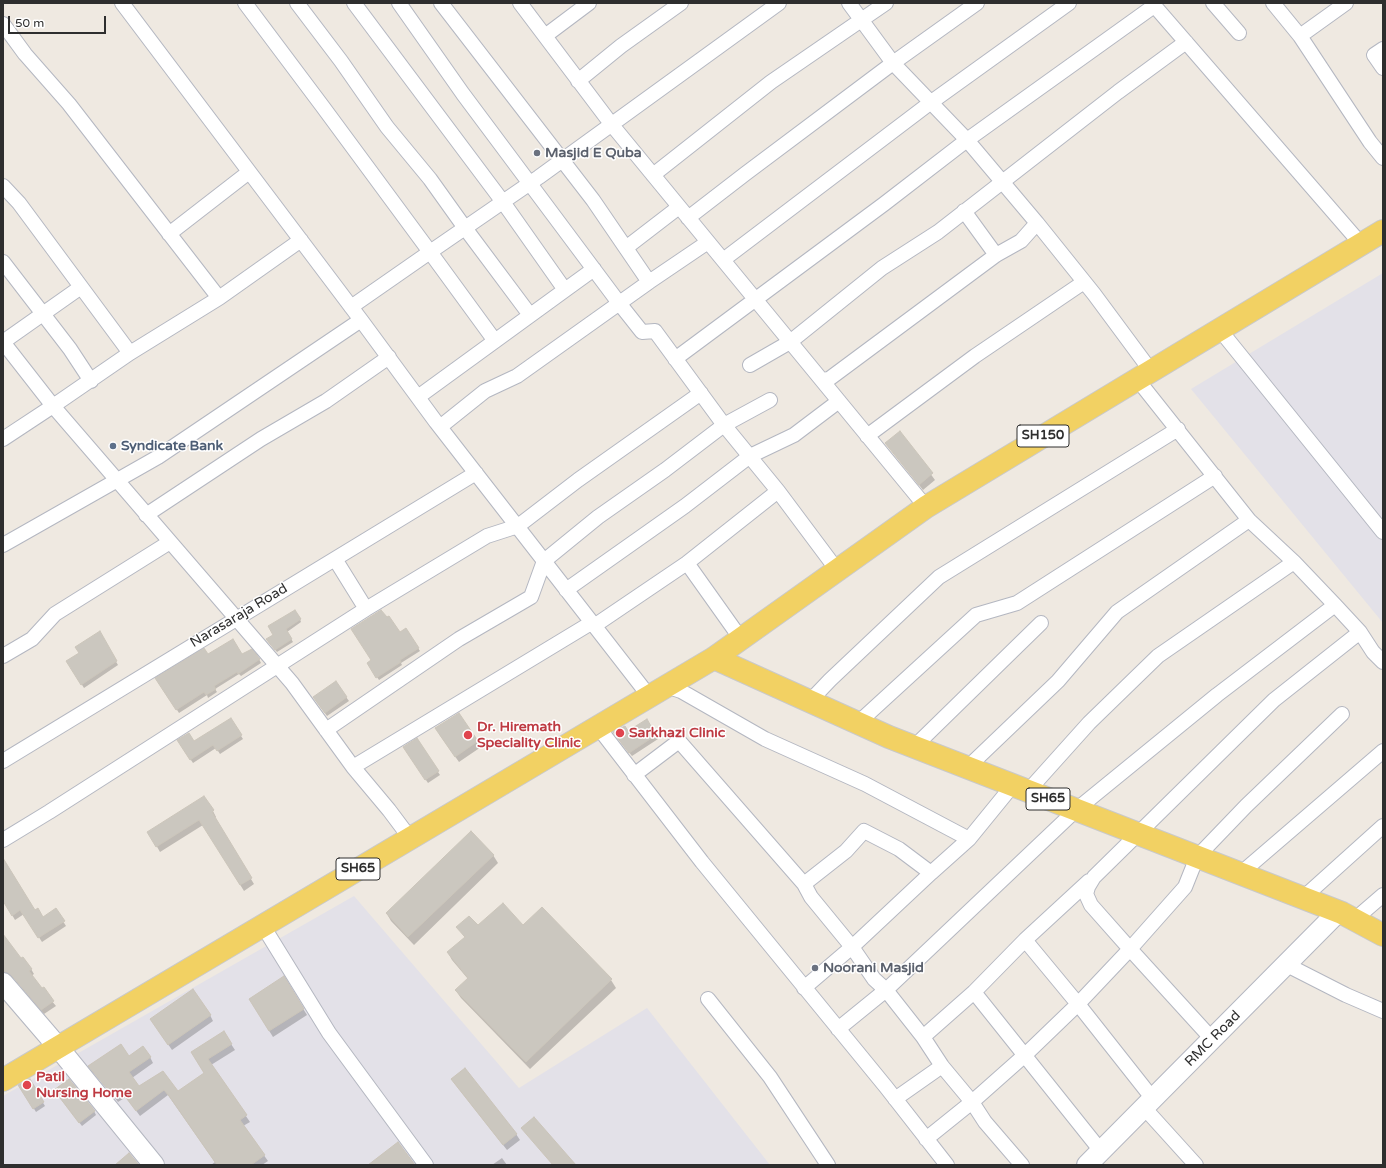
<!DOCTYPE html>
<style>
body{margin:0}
#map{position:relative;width:1386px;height:1168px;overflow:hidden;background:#efe9e1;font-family:"Varela Round",sans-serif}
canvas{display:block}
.frame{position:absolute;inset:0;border:4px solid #2e2e2e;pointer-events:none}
.scale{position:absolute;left:8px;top:16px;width:98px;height:18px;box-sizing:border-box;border:2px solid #2e2e2e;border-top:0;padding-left:5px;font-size:12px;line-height:14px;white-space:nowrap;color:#2e2e2e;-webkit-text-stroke:3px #fff;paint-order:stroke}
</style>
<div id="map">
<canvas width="1386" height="1168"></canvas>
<div class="frame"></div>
<div class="scale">50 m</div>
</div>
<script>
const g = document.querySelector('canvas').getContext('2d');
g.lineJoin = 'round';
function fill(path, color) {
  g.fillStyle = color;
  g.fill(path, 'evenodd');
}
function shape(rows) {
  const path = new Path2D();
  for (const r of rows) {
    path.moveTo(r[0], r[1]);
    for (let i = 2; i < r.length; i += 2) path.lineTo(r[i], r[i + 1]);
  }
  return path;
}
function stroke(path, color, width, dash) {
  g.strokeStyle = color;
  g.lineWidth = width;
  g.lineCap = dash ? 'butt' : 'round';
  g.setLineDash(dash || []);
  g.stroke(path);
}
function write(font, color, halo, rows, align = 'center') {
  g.font = font + ' "Varela Round",sans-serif';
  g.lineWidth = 3;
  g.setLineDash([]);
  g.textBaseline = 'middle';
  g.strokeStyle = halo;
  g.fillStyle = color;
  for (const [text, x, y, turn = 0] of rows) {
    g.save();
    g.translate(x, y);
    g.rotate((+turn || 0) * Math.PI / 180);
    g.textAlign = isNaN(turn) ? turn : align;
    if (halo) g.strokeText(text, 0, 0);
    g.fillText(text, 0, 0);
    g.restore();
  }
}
fill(shape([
 [1383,273,1383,623,1191,389],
 [354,896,519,1088,647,1008,770,1165,3,1165,3,1096]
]), '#e3e1e8');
fill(shape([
 [900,432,935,480,923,490,890,448],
 [300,619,301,622,287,632,293,642,277,652,267,640],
 [406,630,420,651,401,663,402,665,379,680,368,664],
 [99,633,118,665,84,688,67,661,80,653],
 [208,656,259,659,261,663,241,676,239,674,215,689,217,692,208,698,207,695,179,713,157,679],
 [335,682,349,701,327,716,316,701],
 [459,714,481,747,459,762,439,734],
 [230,719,243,739,220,754,216,748,193,763,180,744,194,742],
 [647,721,658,739,632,756,616,736,628,732],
 [417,740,440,775,428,783,406,751],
 [213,811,216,817,214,818,254,884,244,891,203,825,160,852,152,838],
 [493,855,498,863,414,945,391,921,387,914],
 [3,860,35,912,43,918,56,910,66,926,42,942,24,914,15,920,4,901,3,902],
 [542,908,611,980,616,988,530,1069,461,998,456,991,468,979,452,960,448,953,465,938,458,927,522,927],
 [3,940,31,969,34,974,31,976,56,1006,44,1014,16,980,8,975,3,968],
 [284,978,307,1015,273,1037,253,1005],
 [210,1015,213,1021,172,1050,155,1025],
 [231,1044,235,1050,211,1065,250,1122,243,1126,268,1161,262,1165,211,1165,215,1162,168,1095,140,1116,126,1097,118,1102,90,1066,129,1057,150,1057,153,1063,132,1078,139,1087,162,1072,178,1092,205,1074,195,1058],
 [29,1080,45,1106,36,1112,20,1086],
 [452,1080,516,1134,520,1140,507,1150],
 [57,1094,94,1111,96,1115,82,1126],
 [502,1158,507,1165,492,1165]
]), '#0003');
const building = shape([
 [900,431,933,473,919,485,885,443,900,431],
 [295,610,301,619,286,629,292,639,275,650,266,639,273,635,268,626,295,610],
 [381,610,387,617,389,616,400,632,406,628,419,648,400,660,401,662,376,678,367,663,371,660,351,629,381,610],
 [100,631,117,661,81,685,66,661,79,653,75,647,100,631],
 [233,639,242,654,252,649,260,659,238,674,237,672,214,686,216,689,206,695,204,692,176,710,155,678,204,648,208,654,233,639],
 [336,681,347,697,325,713,313,697,336,681],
 [459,713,478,741,455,757,435,728,459,713],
 [231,718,242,735,217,751,213,745,190,760,177,740,189,733,194,741,231,718],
 [647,719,656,735,629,753,613,732,625,726,628,731,647,719],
 [417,738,439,771,425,780,403,747,417,738],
 [204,796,214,810,212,812,252,878,240,885,199,820,156,847,147,832,204,796],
 [471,831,494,855,408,937,386,913,471,831],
 [3,858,35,910,38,908,43,917,56,908,65,921,38,938,20,910,12,916,3,901,3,858],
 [503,903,523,925,542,907,612,979,526,1062,455,990,468,978,447,952,465,937,456,927,469,916,478,925,503,903],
 [3,934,21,958,23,957,32,969,29,971,42,988,44,987,54,1001,41,1010,12,976,7,972,3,972,3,934],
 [284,976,304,1009,269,1031,249,999,284,976],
 [193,989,211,1015,168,1045,150,1019,193,989],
 [224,1031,232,1044,208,1059,247,1115,240,1120,265,1155,251,1165,217,1165,169,1096,164,1090,136,1111,121,1091,114,1097,88,1066,121,1044,129,1056,143,1046,151,1057,129,1072,139,1086,163,1071,178,1091,204,1073,191,1052,224,1031],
 [465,1068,517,1134,503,1145,451,1079,465,1068],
 [30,1079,44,1102,33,1109,18,1085,30,1079],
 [69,1079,95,1111,79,1123,54,1090,69,1079],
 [534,1117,576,1165,553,1165,521,1128,534,1117],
 [398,1142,415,1165,368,1165,398,1142],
 [129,1153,139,1165,115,1165,129,1153]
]);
fill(building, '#cbc7bf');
stroke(building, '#cbc5ba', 1);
const street = shape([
 [122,3,361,320,436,422,649,696],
 [245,3,323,107,430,252,351,307],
 [297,3,341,61,387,127,430,179,465,228,530,315],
 [354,3,503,202,565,290,418,397],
 [399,3,463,94,619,303,642,332,655,331,724,425,778,491,837,570],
 [520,3,612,125,926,507],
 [849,3,893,63,967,140,1037,223,1094,294,1151,371],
 [1152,3,1361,244],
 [1213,3,1239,33],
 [1273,3,1300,36,1370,142,1383,158],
 [3,24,25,54,69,104,219,298,130,353,53,406,292,683,353,767,389,810,410,838],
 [545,36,589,3],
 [1300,36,1346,3],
 [1383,49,1374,55,1383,68],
 [578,81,621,46,681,3],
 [653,175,771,82,886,3],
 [3,186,19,203,130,353],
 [964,211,996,255],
 [688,218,745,174,893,63,977,3],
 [169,234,249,172],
 [627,247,679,207],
 [723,260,930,103,1069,3],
 [3,262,70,349,91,381],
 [649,282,708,242],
 [565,290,594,269],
 [219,298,301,240],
 [1220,330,1383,532],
 [495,341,430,252,539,177,779,3],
 [3,342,53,406,3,439],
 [3,342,81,287],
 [675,359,884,204,967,140,1154,6],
 [750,365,790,342,882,268,938,232,1118,92,1186,42],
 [1137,379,1249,520,1294,562,1335,605,1360,632,1373,652,1383,662],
 [822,380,829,379,996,255,1021,241,1037,223],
 [440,427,485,391,517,376,649,282,593,200,441,3],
 [867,436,975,356,1084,282],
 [146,515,261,439,326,401,389,357],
 [3,545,158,457,361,320],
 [335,559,366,609],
 [687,563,741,639],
 [566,590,685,506,750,456,794,435,839,401],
 [594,626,687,563,778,491],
 [3,656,32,639,55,614,170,542],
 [666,686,681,691,765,739,865,784,969,839],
 [810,701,830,680,939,577,1178,429],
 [858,723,976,615,1017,603,1215,476],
 [598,727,702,862,886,1087,947,1165],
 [326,730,459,639,531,597,544,561,598,517,665,470,724,425,770,400],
 [914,747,1041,623],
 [3,761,476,473],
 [353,767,591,623],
 [967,768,1058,681,1117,612,1249,520],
 [634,775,679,741,804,884,811,897,852,947,874,979,886,990,923,1037,942,1066,972,1102,985,1122,1022,1165],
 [1028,791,1089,723,1158,656,1294,562],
 [3,840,49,812,366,609,487,536,518,526,578,480,701,393],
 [1240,874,1383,751],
 [804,884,846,851,864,831,899,849,931,873],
 [1303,898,1383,826],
 [1354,920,1383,895],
 [263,926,329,1033,426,1165],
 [1025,940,1078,1004,1153,1099],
 [1291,967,1346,995,1383,1011],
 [804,988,852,947,931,873,969,839,1013,785],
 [974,992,1101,1151],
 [708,999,770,1077,828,1165],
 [838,1029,886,990,1076,810,1217,695,1335,605],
 [923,1037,974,992,1025,940,1089,881],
 [1212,1039,1130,949,1091,905,1086,894,1088,887,1094,877,1274,700,1360,632],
 [895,1099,942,1066],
 [1148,1112,1196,1165],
 [926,1139,972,1102,1025,1055,1078,1004,1130,949,1185,887,1197,857,1246,806,1342,714]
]);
const secondary = shape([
 [3,983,58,1047,154,1165],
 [1087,1165,1338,912]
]);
const primary = shape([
 [714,658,889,737,1342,913,1383,935],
 [3,1080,714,658,926,507,1383,231]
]);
stroke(street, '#b4b7c1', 16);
stroke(secondary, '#b4b7c1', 22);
stroke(primary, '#c9c9c9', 24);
stroke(street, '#fff', 14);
stroke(secondary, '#fff', 20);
stroke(primary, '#f2d163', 22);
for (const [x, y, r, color] of [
 [537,153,4,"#6b7280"],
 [113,446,4,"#5c6f8a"],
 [620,733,5,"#e0444e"],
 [468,735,5,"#e0444e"],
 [815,968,4,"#6b7280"],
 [27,1085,5,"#e0444e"]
]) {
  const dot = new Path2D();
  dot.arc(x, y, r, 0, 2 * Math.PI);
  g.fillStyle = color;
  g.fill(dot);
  stroke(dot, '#fff', 1.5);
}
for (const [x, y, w] of [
 [1043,436,52],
 [1048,799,44],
 [358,869,44]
]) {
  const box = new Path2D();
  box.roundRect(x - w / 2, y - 11, w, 22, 3);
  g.fillStyle = '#fff';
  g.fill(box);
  stroke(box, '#2e2e2e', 1);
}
write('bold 13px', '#2e2e2e', null, [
 ["SH150",1043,436],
 ["SH65",1048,799],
 ["SH65",358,869]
]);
write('bold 14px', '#5b616d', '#fff', [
 ["Masjid E Quba",545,153],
 ["Noorani Masjid",823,968]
], 'left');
write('bold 14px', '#4e5e75', '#fff', [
 ["Syndicate Bank",121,446]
], 'left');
write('14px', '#2e2e2e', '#fff', [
 ["Narasaraja Road",239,616,-31],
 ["RMC Road",1213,1039,-45]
]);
write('bold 14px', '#be3a42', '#fff', [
 ["Dr. Hiremath",477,727],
 ["Speciality Clinic",477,743],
 ["Sarkhazi Clinic",629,733],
 ["Patil",36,1077],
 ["Nursing Home",36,1093]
], 'left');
</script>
